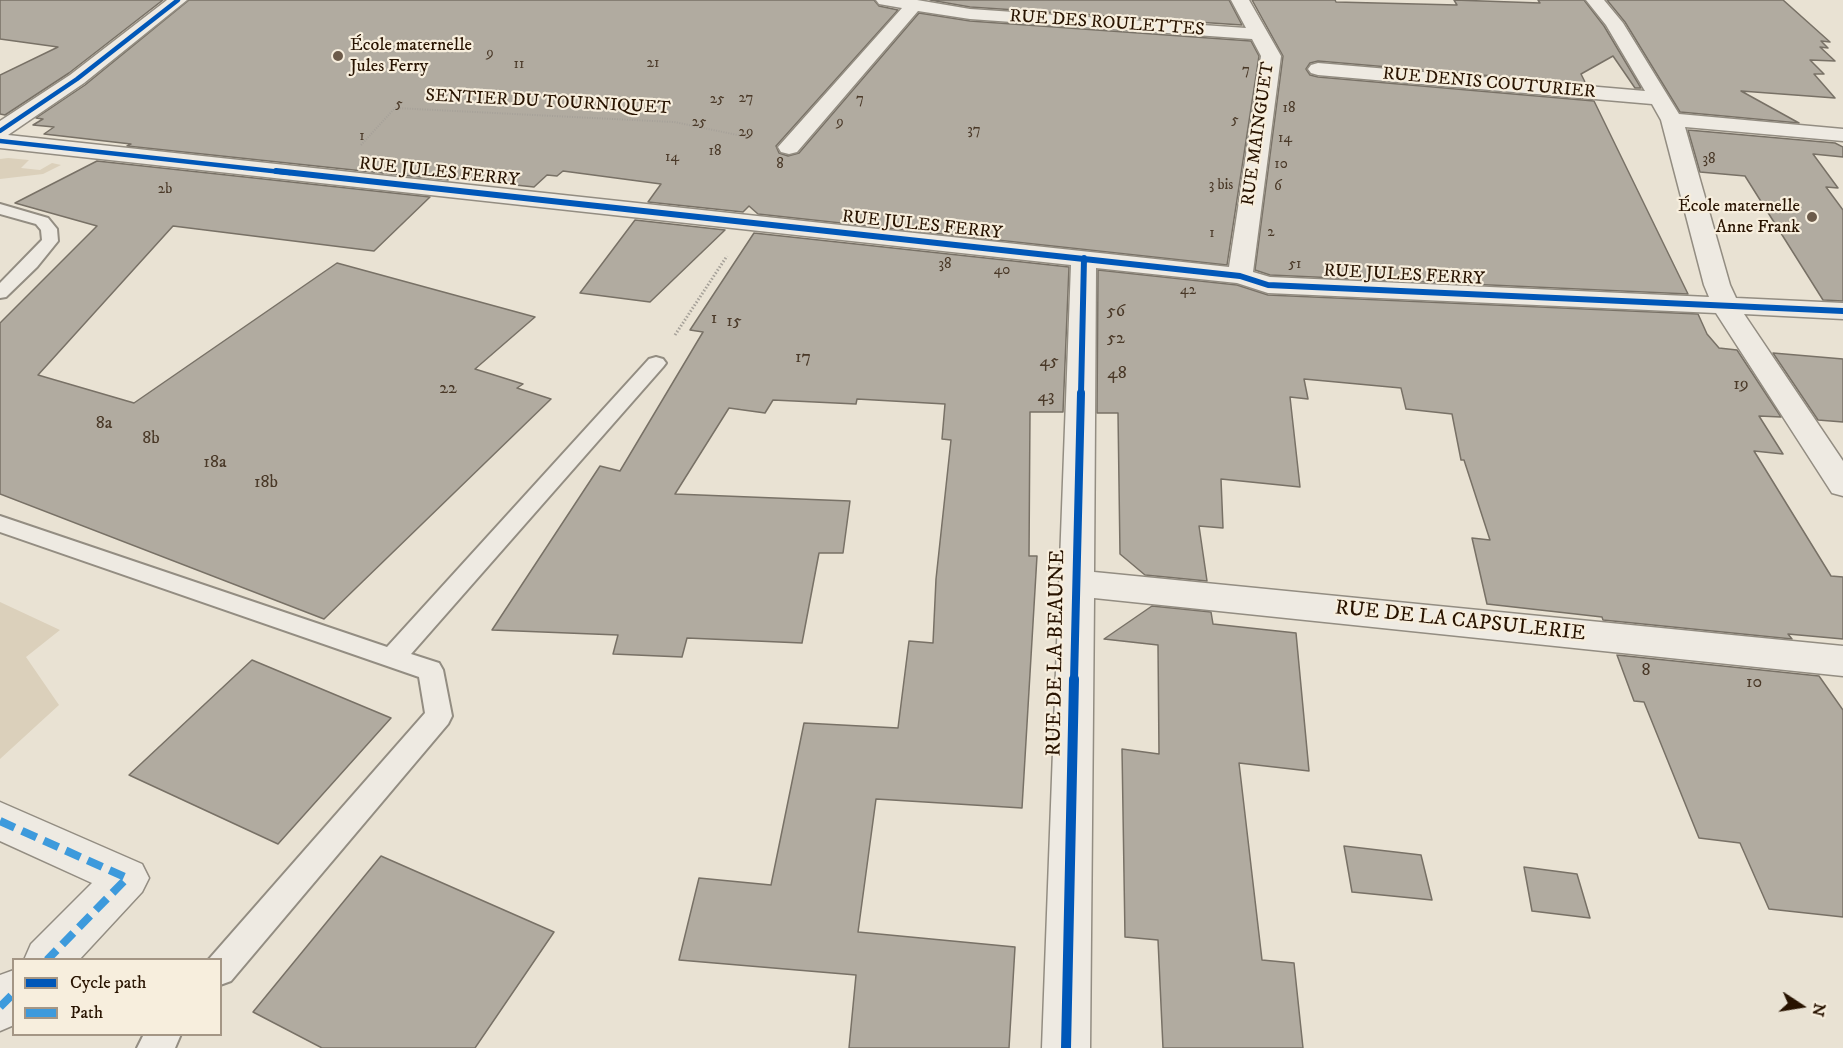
<!DOCTYPE html>
<meta charset="utf-8">
<style>
body{margin:0}
#map{position:relative;width:1843px;height:1048px;overflow:hidden;background:#e9e2d3;font-family:"IM FELL DW Pica",serif}
canvas{display:block}
.legend{position:absolute;left:12px;top:958px;width:210px;height:78px;box-sizing:border-box;background:#f7eedd;border:2px solid #a49685;margin:0;padding:8px 10px;list-style:none;font-size:18px;color:#281300}
.legend li{display:flex;align-items:center;gap:12px;height:30px}
.legend b{width:30px;border:2px solid #a49685}
.north{position:absolute;left:1771px;top:976px;width:60px;height:60px;-webkit-text-stroke:4px #f7eedd;paint-order:stroke;rotate:102deg;font-size:16px;font-weight:700;line-height:24px;text-align:center;color:#281300}
.north::after{content:'';display:block;margin:auto;width:21px;height:27px;background:#281300;clip-path:polygon(50% 0,100% 100%,50% 72%,0 100%)}
</style>
<div id="map">
<canvas width="1843" height="1048"></canvas>
<ul class="legend">
<li><b style="height:8px;background:#0057b8"></b>Cycle path</li>
<li><b style="height:8px;background:#3d9adc"></b>Path</li>
</ul>
<div class="north">N</div>
</div>
<script>
const g = document.querySelector('canvas').getContext('2d');
g.lineJoin = 'round';
function fill(path, color) {
  g.fillStyle = color;
  g.fill(path, 'evenodd');
}
function shape(rows) {
  const path = new Path2D();
  for (const r of rows) {
    path.moveTo(r[0], r[1]);
    for (let i = 2; i < r.length; i += 2) path.lineTo(r[i], r[i + 1]);
  }
  return path;
}
function stroke(path, color, width, dash) {
  g.strokeStyle = color;
  g.lineWidth = width;
  g.lineCap = dash ? 'butt' : 'round';
  g.setLineDash(dash || []);
  g.stroke(path);
}
function write(font, color, halo, rows, align = 'center') {
  g.font = font + ' "IM FELL DW Pica",serif';
  g.lineWidth = 4.5;
  g.setLineDash([]);
  g.textBaseline = 'middle';
  g.strokeStyle = halo;
  g.fillStyle = color;
  for (const [text, x, y, turn = 0] of rows) {
    g.save();
    g.translate(x, y);
    g.rotate((+turn || 0) * Math.PI / 180);
    g.textAlign = isNaN(turn) ? turn : align;
    if (halo) g.strokeText(text, 0, 0);
    g.fillText(text, 0, 0);
    g.restore();
  }
}
fill(shape([
 [8,158,29,160,21,168,40,170,52,163,61,165,43,174,0,179,0,159],
 [0,602,60,630,26,657,59,705,0,759]
]), '#dbd0bb');
const building = shape([
 [0,0,163,0,69,73,5,115,0,114,0,75,58,47,0,39,0,0],
 [189,0,874,0,879,6,898,10,776,146,779,153,788,156,799,153,919,13,970,21,1251,41,1259,56,1227,265,758,214,749,206,743,212,648,202,661,184,563,171,557,176,547,175,534,187,450,178,448,180,127,146,131,144,44,134,54,127,33,125,43,119,36,118,85,85,189,0],
 [930,0,1229,0,1242,25,970,7,930,0],
 [1252,0,1335,0,1336,2,1457,5,1454,0,1540,3,1538,0,1584,0,1604,26,1641,88,1635,88,1613,56,1581,74,1586,84,1318,61,1310,63,1306,69,1310,75,1318,77,1594,101,1688,294,1270,275,1255,270,1283,56,1252,0],
 [1607,0,1783,0,1830,42,1821,41,1828,48,1820,47,1835,61,1810,60,1824,74,1814,74,1835,98,1741,91,1799,123,1680,112,1625,22,1607,0],
 [1688,130,1835,143,1843,147,1843,157,1813,154,1838,188,1826,187,1843,210,1843,301,1823,300,1745,176,1700,172,1688,130],
 [97,161,430,197,374,251,173,226,38,375,134,403,337,263,535,317,475,369,523,384,517,388,551,399,324,619,0,494,0,323,97,226,15,203,97,161],
 [635,220,725,230,650,302,580,293,635,220],
 [754,233,1069,267,1063,412,1030,412,1029,556,1037,556,1022,808,876,799,858,932,1015,947,1009,1048,849,1048,856,975,679,960,699,878,771,885,804,723,898,728,909,641,933,643,936,579,951,440,942,439,945,404,857,399,856,404,773,400,765,413,729,408,675,494,850,501,843,553,819,553,802,643,687,638,682,657,613,654,618,635,492,630,600,466,620,471,703,332,690,330,754,233],
 [1098,270,1237,285,1268,295,1698,314,1707,334,1719,348,1737,350,1781,417,1759,416,1783,454,1754,451,1831,576,1843,577,1843,639,1788,634,1792,639,1603,620,1602,617,1487,604,1472,538,1490,540,1464,460,1461,460,1452,414,1406,409,1401,388,1304,379,1308,399,1290,397,1300,487,1221,479,1223,528,1199,526,1207,581,1145,575,1120,554,1118,413,1097,413,1098,270],
 [1773,353,1843,359,1843,422,1818,420,1773,353],
 [1152,606,1211,612,1213,624,1296,633,1309,771,1239,763,1262,960,1294,963,1303,1048,1163,1048,1158,940,1125,937,1122,749,1159,754,1158,645,1104,639,1152,606],
 [1617,655,1819,676,1843,710,1843,917,1769,909,1740,843,1699,838,1644,702,1634,701,1617,655],
 [252,660,391,718,278,844,129,775,252,660],
 [1344,846,1421,855,1432,900,1352,892,1344,846],
 [381,856,554,932,475,1048,322,1048,253,1012,381,856],
 [1524,867,1577,874,1590,918,1532,911,1524,867]
]);
fill(building, '#b1aba0');
stroke(building, '#787166', 1.5);
const lane = shape([
 [0,204,48,218,57,229,58,241,37,267,6,297,0,298,0,283,42,240,41,230,36,224,0,214,0,204],
 [656,357,663,359,666,363,663,367,411,654,439,663,443,670,452,716,448,724,231,981,220,985,220,960,209,959,425,713,419,677,0,532,0,516,387,647,649,359,656,357],
 [144,1034,181,1034,175,1048,137,1048,144,1034]
]);
const street = shape([
 [167,0,187,0,84,83,8,135,1229,267,1261,56,1252,39,970,19,918,11,797,152,789,154,781,152,778,147,902,8,879,4,876,0,917,0,970,9,1246,28,1231,0,1249,0,1281,56,1253,272,1270,277,1709,297,1704,285,1661,120,1652,104,1318,75,1311,73,1308,69,1311,65,1318,63,1645,91,1606,25,1586,0,1604,0,1623,23,1679,114,1843,129,1843,141,1685,127,1730,285,1736,298,1843,303,1843,319,1744,314,1843,461,1843,496,1832,493,1716,313,1268,293,1237,283,1096,268,1094,572,1843,646,1843,676,1094,598,1090,1048,1042,1048,1071,265,0,148,0,121,70,75,167,0],
 [0,802,142,864,149,878,142,892,79,960,24,960,31,944,92,883,0,841,0,802],
 [14,970,14,1025,0,1031,0,975,14,970]
]);
stroke(lane, '#938d82', 4);
stroke(street, '#938d82', 3);
stroke(shape([
 [361,145,395,108,674,122,752,138]
]), '#a6a199', 2, [1, 1.5]);
stroke(shape([
 [675,335,727,256]
]), '#a6a199', 3, [1.5, 2]);
fill(lane, '#eeeae2');
fill(street, '#eeeae2');
stroke(shape([
 [0,821,127,878,47,960],
 [0,1007,14,993]
]), '#3d9adc', 8, [16, 8]);
stroke(shape([
 [0,131,77,79,178,0],
 [0,141,290,173]
]), '#0057b8', 4.5);
stroke(shape([
 [276,171,1240,276,1268,285,1843,311],
 [1081,394,1084,258]
]), '#0057b8', 6);
stroke(shape([
 [1074,680,1081,393]
]), '#0057b8', 8);
stroke(shape([
 [1066,1048,1074,679]
]), '#0057b8', 10);
for (const [x, y, r, color] of [
 [338,56,6,"#6c5b4a"],
 [1812,217,6,"#6c5b4a"]
]) {
  const dot = new Path2D();
  dot.arc(x, y, r, 0, 2 * Math.PI);
  g.fillStyle = color;
  g.fill(dot);
  stroke(dot, '#f7eedd', 2);
}
write('15px', '#4a3928', null, [
 ["9",490,54],
 ["21",653,64],
 ["11",519,65],
 ["7",1246,71],
 ["27",746,99],
 ["25",717,100],
 ["7",860,100],
 ["5",399,105],
 ["18",1289,109],
 ["5",1235,121],
 ["25",699,123],
 ["9",840,123],
 ["37",974,131],
 ["29",746,133],
 ["1",362,137],
 ["14",1285,139],
 ["18",715,152],
 ["14",672,158],
 ["38",1709,160],
 ["8",780,165],
 ["10",1281,165],
 ["3 bis",1221,186],
 ["6",1278,187],
 ["2b",165,190],
 ["2",1271,233],
 ["1",1212,234],
 ["38",945,265],
 ["51",1295,265],
 ["40",1002,271],
 ["42",1188,291]
]);
write('18px', '#281300', '#f7eedd', [
 ["RUE DES ROULETTES",1107,24,4],
 ["RUE DENIS COUTURIER",1489,84,5],
 ["SENTIER DU TOURNIQUET",548,103,3],
 ["RUE MAINGUET",1259,134,-82],
 ["RUE JULES FERRY",439,173,6],
 ["RUE JULES FERRY",922,226,6],
 ["RUE JULES FERRY",1404,276,3]
]);
write('18px', '#281300', '#f7eedd', [
 ["École maternelle",350,46],
 ["Jules Ferry",350,67],
 ["École maternelle",1800,207,"right"],
 ["Anne Frank",1800,228,"right"]
], 'left');
write('18px', '#4a3928', null, [
 ["56",1116,312],
 ["1",714,319],
 ["15",734,322],
 ["52",1116,339],
 ["17",803,358],
 ["45",1049,362],
 ["48",1117,374],
 ["19",1741,385],
 ["22",448,389],
 ["43",1046,397],
 ["8a",104,424],
 ["8b",151,439],
 ["18a",215,463],
 ["18b",266,483],
 ["8",1646,671],
 ["10",1754,683]
]);
write('21px', '#281300', '#f7eedd', [
 ["RUE DE LA CAPSULERIE",1460,622,6],
 ["RUE DE LA BEAUNE",1057,653,-89]
]);
</script>
